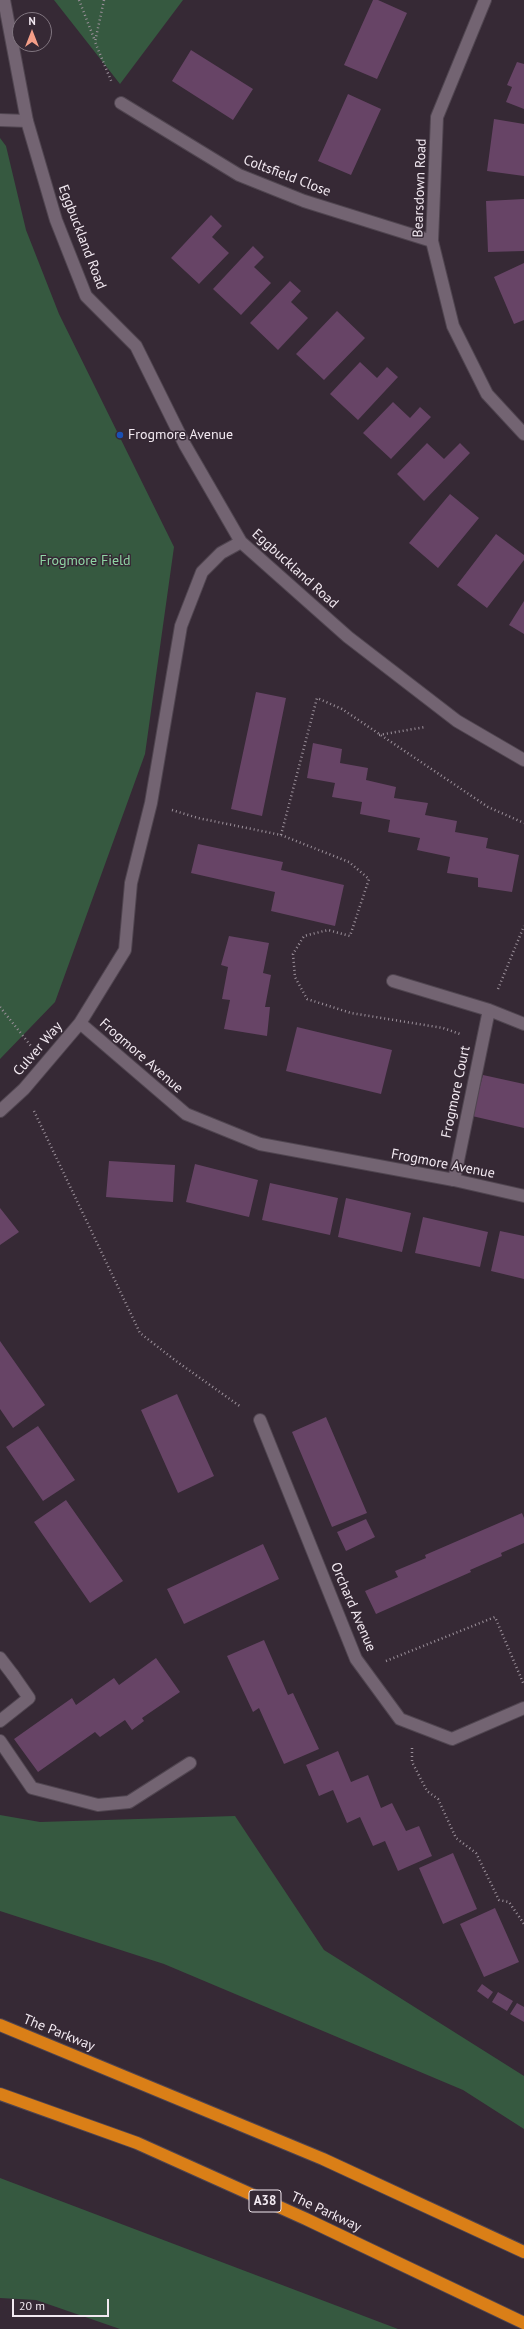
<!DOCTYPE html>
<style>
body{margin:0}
#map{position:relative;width:524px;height:2329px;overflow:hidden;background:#362935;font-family:"PT Sans",sans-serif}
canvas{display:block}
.north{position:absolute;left:12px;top:12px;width:40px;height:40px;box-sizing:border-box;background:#362935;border:1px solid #817680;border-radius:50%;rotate:0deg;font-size:11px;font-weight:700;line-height:16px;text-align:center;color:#f2e9f1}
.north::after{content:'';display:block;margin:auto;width:14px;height:18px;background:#f49e88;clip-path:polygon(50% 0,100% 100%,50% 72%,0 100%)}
.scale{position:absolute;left:12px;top:2299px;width:97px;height:18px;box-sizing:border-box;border:2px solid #f2e9f1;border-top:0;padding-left:5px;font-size:12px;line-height:14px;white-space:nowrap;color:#f2e9f1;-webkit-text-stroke:3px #362935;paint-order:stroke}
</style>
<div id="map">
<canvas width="524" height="2329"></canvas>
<div class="north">N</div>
<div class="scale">20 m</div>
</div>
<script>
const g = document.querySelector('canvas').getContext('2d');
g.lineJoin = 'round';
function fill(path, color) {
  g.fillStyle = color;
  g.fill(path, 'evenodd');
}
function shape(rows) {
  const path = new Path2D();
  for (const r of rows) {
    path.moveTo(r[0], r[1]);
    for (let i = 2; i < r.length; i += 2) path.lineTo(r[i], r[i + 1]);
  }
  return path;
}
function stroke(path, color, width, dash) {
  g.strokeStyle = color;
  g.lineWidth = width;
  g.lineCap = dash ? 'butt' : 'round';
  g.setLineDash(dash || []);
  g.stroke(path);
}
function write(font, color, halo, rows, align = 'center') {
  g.font = font + ' "PT Sans",sans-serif';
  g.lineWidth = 3;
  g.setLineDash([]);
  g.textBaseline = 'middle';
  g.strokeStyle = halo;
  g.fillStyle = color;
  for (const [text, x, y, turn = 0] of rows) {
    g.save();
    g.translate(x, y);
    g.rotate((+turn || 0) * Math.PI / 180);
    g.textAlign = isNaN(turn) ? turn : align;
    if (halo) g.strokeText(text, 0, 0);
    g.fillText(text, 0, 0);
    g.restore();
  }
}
fill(shape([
 [54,0,183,0,120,84],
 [0,138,6,146,26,230,59,314,174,547,145,754,55,1002,0,1059],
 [0,1815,40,1822,235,1816,324,1950,524,2076,524,2129,463,2090,164,1964,0,1911],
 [0,2178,398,2329,120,2329,36,2300,0,2298]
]), '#365940');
fill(shape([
 [373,0,378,0,407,13,377,79,344,65],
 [191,50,253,89,233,120,172,81],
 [517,62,524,64,524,109,506,102,512,87,507,85],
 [348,94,381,109,351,175,318,161],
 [494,119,524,124,524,176,487,171],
 [524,199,524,251,488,252,486,201],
 [211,215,222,226,212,237,229,253,199,284,171,258],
 [253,246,264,257,254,267,271,283,241,315,213,289],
 [524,263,524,320,514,324,494,277],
 [290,281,301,291,291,302,308,318,278,350,250,323],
 [337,311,365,338,324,380,296,354],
 [360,362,377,378,387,367,398,377,358,420,330,394],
 [393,402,410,418,420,407,431,417,391,459,363,433],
 [427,443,444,459,460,443,470,453,424,501,397,474],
 [450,494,479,518,438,568,409,543],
 [496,534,524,555,524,560,487,608,457,585],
 [524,601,524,634,509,625],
 [256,692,286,698,262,816,231,809],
 [313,743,342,749,340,763,368,768,366,780,396,787,394,798,428,803,425,815,457,821,455,832,488,838,486,848,519,855,512,892,478,887,478,878,447,873,450,857,417,850,420,838,388,832,390,820,360,814,362,802,332,797,335,783,307,778],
 [198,844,283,862,281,870,344,885,335,926,271,911,275,892,191,873],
 [229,936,269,943,263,973,271,975,265,1007,270,1007,267,1036,224,1029,230,1000,222,999,228,967,221,965],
 [297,1027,392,1050,381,1094,286,1071],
 [483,1075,524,1084,524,1128,472,1116],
 [109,1161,175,1165,173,1202,106,1197],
 [195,1164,258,1180,249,1217,186,1202],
 [270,1183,338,1198,330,1235,262,1220],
 [346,1198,411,1213,402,1252,338,1237],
 [0,1208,19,1232,0,1245],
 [423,1217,488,1232,480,1267,415,1253],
 [500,1231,524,1236,524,1279,491,1271],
 [0,1341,45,1405,13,1428,0,1409],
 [177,1394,214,1476,178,1493,141,1410],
 [326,1417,367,1513,332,1527,292,1432],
 [38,1426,75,1480,43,1501,6,1447],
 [66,1500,123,1581,90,1603,34,1522],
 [522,1513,524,1518,524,1543,501,1553,502,1556,470,1570,471,1572,376,1614,365,1591,398,1577,395,1571,426,1558,425,1555],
 [366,1519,375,1537,346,1551,337,1532],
 [263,1544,279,1579,184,1624,167,1589],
 [264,1640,288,1695,293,1693,319,1749,284,1764,259,1708,253,1712,227,1656],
 [156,1658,180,1692,142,1718,144,1721,132,1730,125,1720,100,1737,95,1732,38,1772,14,1739,72,1698,76,1705,114,1678,119,1685],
 [338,1751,351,1782,368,1775,381,1808,392,1803,406,1831,419,1826,432,1856,398,1871,385,1841,373,1846,360,1817,347,1823,333,1790,319,1796,306,1765],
 [453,1853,477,1909,443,1924,419,1868],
 [495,1908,519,1962,484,1977,460,1924],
 [482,1984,493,1992,488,1999,477,1991],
 [498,1992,513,2001,507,2011,492,2002],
 [517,2003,524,2007,524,2022,510,2014]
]), '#674466');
const service = shape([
 [0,120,27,121],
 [393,981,489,1010,524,1024],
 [454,1180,489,1010],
 [0,1721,29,1698,13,1675],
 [0,1741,32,1788,98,1805,129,1802,190,1763]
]);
const pedestrian = shape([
 [454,1180,524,1196]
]);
const minor = shape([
 [4,0,27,121,56,220,86,296,136,346,185,445,241,542,348,637,457,721,524,760],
 [485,0,437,117,432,241,453,326,487,394,524,434],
 [121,103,239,175,304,201,432,241],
 [80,1023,186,1114,260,1144,454,1180],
 [0,1111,24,1089,80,1023,125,950,131,883,151,803,181,626,202,572,221,553,241,542],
 [260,1420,356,1659,400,1719,452,1739,524,1708],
 [0,1658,13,1675]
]);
const trunk = shape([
 [0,2025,323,2159,524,2252],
 [0,2094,137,2143,306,2219,524,2323]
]);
stroke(service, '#504550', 14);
stroke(pedestrian, '#504550', 14);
stroke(minor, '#504550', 14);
stroke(trunk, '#504550', 14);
stroke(shape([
 [79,0,95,41],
 [104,0,95,42,112,83],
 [379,735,425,727],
 [172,810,198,818,281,835,349,862,369,879,350,936,328,930,304,936,293,954,295,977,307,999,351,1013,443,1028,460,1034],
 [281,835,317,698,342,709,488,807,524,823],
 [498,989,524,926],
 [0,1007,31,1046],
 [34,1111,140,1333,176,1361,241,1407],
 [386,1661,495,1617,524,1685],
 [412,1748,412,1762,427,1791,438,1799,456,1838,476,1853,499,1900,509,1902,524,1924]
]), '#9c919b', 2.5, [1, 3]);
stroke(service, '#736472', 12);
stroke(pedestrian, '#736472', 12);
stroke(minor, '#736472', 12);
stroke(trunk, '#da7f17', 12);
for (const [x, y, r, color] of [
 [120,435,4,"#1a4fb4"]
]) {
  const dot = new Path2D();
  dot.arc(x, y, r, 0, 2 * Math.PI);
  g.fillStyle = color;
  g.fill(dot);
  stroke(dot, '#362935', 1.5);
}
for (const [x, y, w] of [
 [265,2201,32]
]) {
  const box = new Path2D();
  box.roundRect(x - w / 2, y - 11, w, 22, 3);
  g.fillStyle = '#362935';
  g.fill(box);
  stroke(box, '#f2e9f1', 1);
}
write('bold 13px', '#f2e9f1', null, [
 ["A38",265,2201]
]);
write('14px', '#f2e9f1', '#362935', [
 ["Coltsfield Close",287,176,21],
 ["Bearsdown Road",420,188,-88],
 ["Eggbuckland Road",82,237,69],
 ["Eggbuckland Road",295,569,42],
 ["Culver Way",38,1049,-49],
 ["Frogmore Avenue",141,1056,41],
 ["Frogmore Court",456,1092,-78],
 ["Frogmore Avenue",443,1164,11],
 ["Orchard Avenue",353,1607,67],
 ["The Parkway",59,2033,22],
 ["The Parkway",326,2212,25]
]);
write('14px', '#f2e9f1', '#362935', [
 ["Frogmore Avenue",128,435]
], 'left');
write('14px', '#8fd5a4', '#362935', [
 ["Frogmore Field",85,561]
]);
</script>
